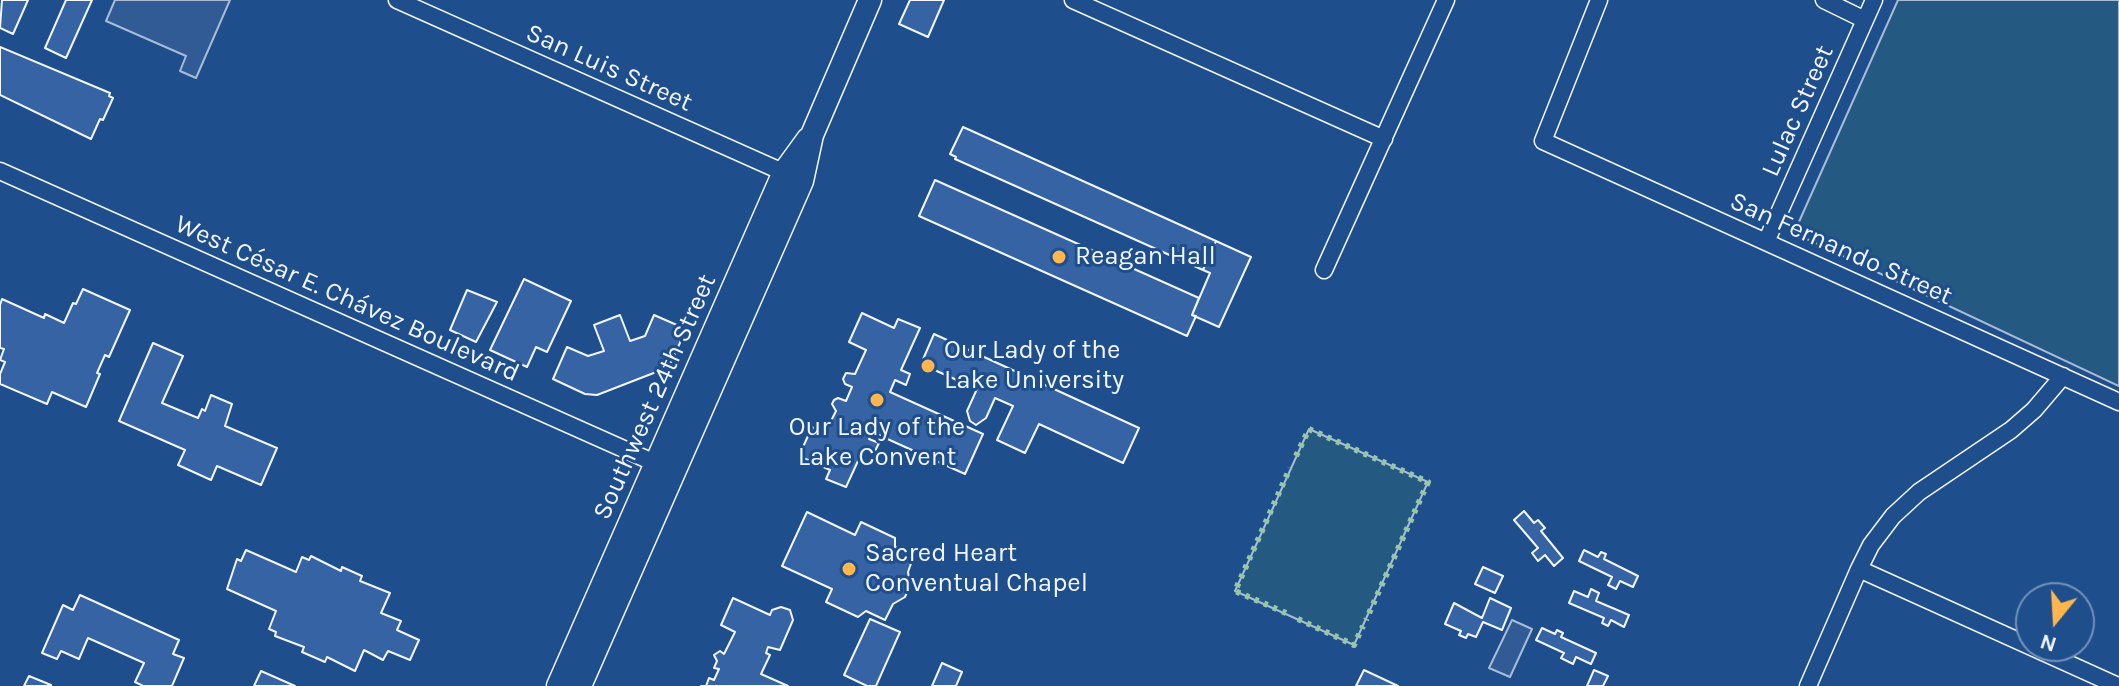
<!DOCTYPE html>
<meta charset="utf-8">
<style>
body{margin:0}
#map{position:relative;width:2119px;height:686px;overflow:hidden;background:#1f4e8c;font-family:Karla,sans-serif}
canvas{display:block}
.north{position:absolute;left:2015px;top:582px;width:80px;height:80px;box-sizing:border-box;background:#1f4e8c;border:2px solid #7391ba;border-radius:50%;rotate:198deg;font-size:22px;font-weight:700;line-height:32px;text-align:center;color:#f2f6ff}
.north::after{content:'';display:block;margin:auto;width:28px;height:36px;background:#ffb74d;clip-path:polygon(50% 0,100% 100%,50% 72%,0 100%)}
</style>
<div id="map">
<canvas width="2119" height="686"></canvas>
<div class="north">N</div>
</div>
<script>
const g = document.querySelector('canvas').getContext('2d');
g.lineJoin = 'round';
function fill(path, color) {
  g.fillStyle = color;
  g.fill(path, 'evenodd');
}
function shape(rows) {
  const path = new Path2D();
  for (const r of rows) {
    path.moveTo(r[0], r[1]);
    for (let i = 2; i < r.length; i += 2) path.lineTo(r[i], r[i + 1]);
  }
  return path;
}
function stroke(path, color, width, dash) {
  g.strokeStyle = color;
  g.lineWidth = width;
  g.lineCap = dash ? 'butt' : 'round';
  g.setLineDash(dash || []);
  g.stroke(path);
}
function write(font, color, halo, rows, align = 'center') {
  g.font = font + ' Karla,sans-serif';
  g.lineWidth = 6;
  g.setLineDash([]);
  g.textBaseline = 'middle';
  g.strokeStyle = halo;
  g.fillStyle = color;
  for (const [text, x, y, turn = 0] of rows) {
    g.save();
    g.translate(x, y);
    g.rotate((+turn || 0) * Math.PI / 180);
    g.textAlign = isNaN(turn) ? turn : align;
    if (halo) g.strokeText(text, 0, 0);
    g.fillText(text, 0, 0);
    g.restore();
  }
}
const green = shape([
 [1898,0,2119,0,2119,386,1794,233,1898,0],
 [1309,429,1428,482,1354,645,1235,591,1309,429]
]);
fill(green, '#245a82');
stroke(green, '#a8bbd7', 2);
const parking = shape([
 [115,0,230,0,196,78,180,71,186,56,106,21,115,0],
 [1512,620,1532,629,1510,677,1489,668,1512,620]
]);
fill(parking, '#305b95');
stroke(parking, '#a8bbd7', 2);
const building = shape([
 [2,0,28,0,13,34,0,28,2,0],
 [66,0,92,0,66,58,45,48,66,0],
 [910,0,944,0,928,37,899,24,910,0],
 [0,47,110,93,109,96,113,98,103,120,100,119,91,139,0,95,0,47],
 [963,127,1216,241,1203,270,955,159,956,157,950,154,963,127],
 [935,180,1199,298,1192,315,1196,316,1187,336,919,216,935,180],
 [1216,241,1251,257,1219,327,1192,315,1210,273,1203,270,1216,241],
 [524,279,571,301,547,352,536,347,527,367,490,350,524,279],
 [83,289,130,310,109,357,105,355,97,373,100,374,86,407,52,392,47,404,0,384,0,374,5,362,0,360,4,349,0,348,0,305,2,299,44,318,45,314,64,323,73,303,76,304,83,289],
 [467,290,497,302,476,342,450,330,467,290],
 [862,313,894,328,898,319,920,328,901,370,910,374,906,385,895,380,890,392,983,434,965,474,872,432,869,439,879,443,874,453,864,448,846,487,826,479,830,470,799,456,812,427,825,433,836,411,832,404,834,400,838,398,846,401,852,387,845,384,843,379,846,373,855,374,866,350,849,342,862,313],
 [620,315,630,341,645,336,654,315,686,329,672,361,664,369,597,395,585,394,553,379,567,347,588,356,604,351,594,325,620,315],
 [934,334,1139,428,1123,463,1039,424,1025,453,997,440,1013,406,995,398,986,418,976,425,970,421,967,411,977,389,921,364,934,334],
 [153,343,183,356,162,403,198,418,202,409,205,411,211,395,232,404,225,426,277,448,261,485,217,466,211,480,178,465,185,450,119,421,153,343],
 [1524,511,1534,523,1538,520,1545,528,1541,531,1563,558,1554,566,1545,555,1538,561,1532,553,1538,548,1514,520,1524,511],
 [807,512,855,535,861,522,895,538,895,547,914,555,908,572,910,585,905,597,893,604,885,620,866,611,858,617,826,602,832,589,782,566,807,512],
 [246,550,296,572,302,557,309,560,311,556,341,571,342,567,362,576,360,581,390,593,381,613,401,621,397,630,419,640,410,660,388,651,383,660,364,650,355,671,327,657,325,662,302,652,304,647,275,636,276,632,269,629,276,611,227,589,237,559,241,561,246,550],
 [1584,550,1598,557,1601,552,1606,554,1604,559,1638,576,1633,587,1620,581,1616,589,1608,585,1612,577,1579,561,1584,550],
 [1483,567,1503,576,1495,593,1475,584,1483,567],
 [1591,589,1599,593,1596,601,1629,615,1624,627,1611,620,1608,626,1602,623,1604,618,1569,603,1574,591,1588,597,1591,589],
 [80,595,179,640,173,654,184,658,172,686,143,686,135,682,144,663,88,638,79,659,61,651,57,659,42,653,63,605,73,610,80,595],
 [733,598,770,615,772,610,781,607,790,610,793,620,780,650,768,647,766,653,770,655,761,674,788,686,701,686,706,686,709,678,714,680,719,669,714,668,717,661,714,655,720,651,724,654,735,632,721,625,733,598],
 [1490,598,1511,608,1502,630,1483,622,1476,637,1468,634,1466,638,1459,635,1461,631,1445,624,1454,603,1482,618,1490,598],
 [870,619,900,632,876,686,867,686,844,675,870,619],
 [1542,628,1555,634,1557,630,1563,633,1561,637,1596,653,1591,664,1576,657,1573,664,1561,658,1564,653,1536,640,1542,628],
 [942,663,962,672,956,686,932,686,942,663],
 [1364,670,1398,686,1356,686,1364,670],
 [1594,670,1608,676,1603,686,1587,686,1594,670],
 [261,671,295,686,254,686,261,671],
 [29,676,51,685,51,686,24,686,29,676]
]);
fill(building, '#3563a3');
stroke(building, '#f2f6ff', 2);
const minor = shape([
 [397,0,794,177],
 [1073,0,1384,139],
 [1599,0,1543,141,2119,402],
 [1824,0,1865,20],
 [0,171,664,467],
 [1766,242,1874,0],
 [1324,270,1446,0],
 [1859,569,2118,686],
 [1808,686,1859,569,1871,545,1893,516,1919,492,2011,430,2034,410,2063,376]
]);
const secondary = shape([
 [558,686,784,172,808,139],
 [580,686,802,181,812,135,870,0]
]);
stroke(minor, '#f2f6ff', 19);
stroke(secondary, '#f2f6ff', 25);
stroke(minor, '#1f4e8c', 16);
stroke(secondary, '#1f4e8c', 22);
stroke(shape([
 [1296,456,1309,429,1428,482,1366,620],
 [1286,613,1235,591,1290,468],
 [1298,619,1354,645,1363,626]
]), '#97c8a6', 6, [4, 6]);
for (const [x, y, r, color] of [
 [1059,257,8,"#ffb74d"],
 [928,366,8,"#ffb74d"],
 [877,400,8,"#ffb74d"],
 [849,569,8,"#ffb74d"]
]) {
  const dot = new Path2D();
  dot.arc(x, y, r, 0, 2 * Math.PI);
  g.fillStyle = color;
  g.fill(dot);
  stroke(dot, '#1f4e8c', 3);
}
write('26px', '#f2f6ff', '#1f4e8c', [
 ["San Luis Street",609,68,24],
 ["Lulac Street",1798,111,-66],
 ["San Fernando Street",1841,249,24],
 ["West César E. Chávez Boulevard",347,299,24],
 ["Southwest 24th Street",655,397,-66]
]);
write('26px', '#f2f6ff', '#1f4e8c', [
 ["Reagan Hall",1075,257],
 ["Our Lady of the",944,351],
 ["Lake University",944,381],
 ["Our Lady of the",877,428,"center"],
 ["Lake Convent",877,458,"center"],
 ["Sacred Heart",865,554],
 ["Conventual Chapel",865,584]
], 'left');
</script>
